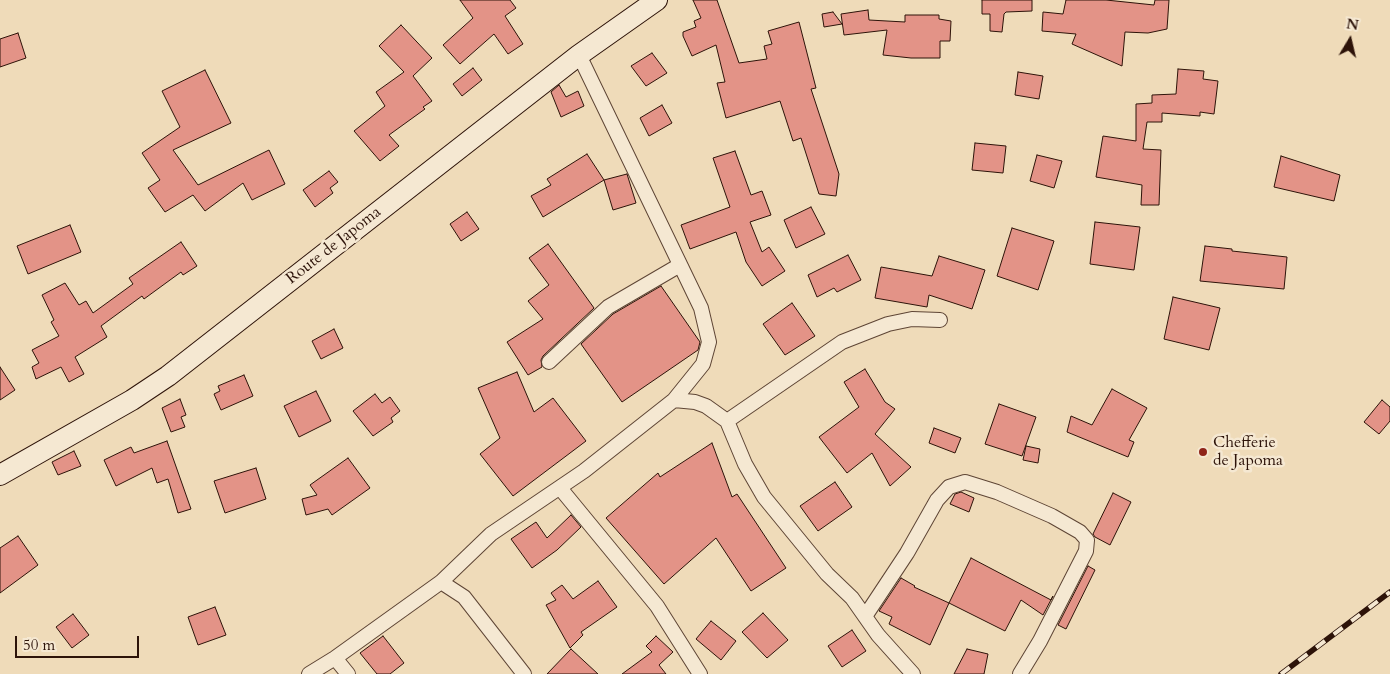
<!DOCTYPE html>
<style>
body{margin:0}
#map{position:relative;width:1390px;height:674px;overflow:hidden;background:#efdbb9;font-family:Cardo,serif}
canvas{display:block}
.north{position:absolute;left:1325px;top:15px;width:50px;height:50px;-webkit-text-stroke:4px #f5e8d2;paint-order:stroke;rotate:9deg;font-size:14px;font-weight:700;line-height:20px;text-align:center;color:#2d1309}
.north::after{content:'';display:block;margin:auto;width:18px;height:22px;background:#2d1309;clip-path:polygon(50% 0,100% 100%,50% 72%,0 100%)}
.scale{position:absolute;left:15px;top:636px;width:124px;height:22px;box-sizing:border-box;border:2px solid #2d1309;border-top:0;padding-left:6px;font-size:15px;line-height:18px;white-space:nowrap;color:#2d1309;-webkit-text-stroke:4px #f5e8d2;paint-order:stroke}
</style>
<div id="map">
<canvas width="1390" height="674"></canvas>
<div class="north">N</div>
<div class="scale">50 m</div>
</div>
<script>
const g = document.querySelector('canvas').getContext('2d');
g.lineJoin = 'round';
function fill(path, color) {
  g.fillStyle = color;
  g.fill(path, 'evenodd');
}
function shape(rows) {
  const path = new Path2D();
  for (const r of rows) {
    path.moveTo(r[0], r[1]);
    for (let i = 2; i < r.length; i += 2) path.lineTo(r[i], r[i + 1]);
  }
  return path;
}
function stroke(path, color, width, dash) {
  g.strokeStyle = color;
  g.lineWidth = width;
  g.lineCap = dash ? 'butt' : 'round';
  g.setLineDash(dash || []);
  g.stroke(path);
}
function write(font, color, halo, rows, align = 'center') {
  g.font = font + ' Cardo,serif';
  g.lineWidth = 5;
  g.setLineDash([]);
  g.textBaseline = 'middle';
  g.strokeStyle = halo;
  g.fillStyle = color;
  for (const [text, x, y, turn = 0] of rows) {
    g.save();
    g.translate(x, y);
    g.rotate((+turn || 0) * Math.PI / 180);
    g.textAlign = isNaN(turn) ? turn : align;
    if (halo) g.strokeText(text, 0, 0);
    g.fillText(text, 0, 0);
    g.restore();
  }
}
const building = shape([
 [460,0,510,0,516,8,505,16,523,44,508,54,494,34,460,64,443,45,473,18,460,0],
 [693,0,717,0,739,63,767,59,764,46,772,44,768,31,799,22,816,88,811,89,839,174,836,196,819,194,801,138,793,141,780,101,726,118,717,83,725,82,716,45,692,56,683,36,683,32,696,27,694,21,701,18,693,0],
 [982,0,1032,0,1032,11,1006,12,1004,14,1002,32,990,31,990,14,982,14,982,0],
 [1066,0,1106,0,1154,5,1155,0,1169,0,1167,29,1148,33,1125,32,1122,66,1072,44,1076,34,1042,31,1043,12,1063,14,1066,0],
 [868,10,869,20,905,22,905,15,939,15,939,19,951,21,950,41,940,41,940,58,911,58,883,55,887,30,844,35,841,14,868,10],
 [833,12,842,24,824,27,822,14,833,12],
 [401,25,432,58,413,76,432,101,423,107,425,109,389,135,399,146,380,161,354,131,385,106,376,92,404,72,379,46,401,25],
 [18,33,26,58,0,67,0,39,18,33],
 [652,53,667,73,646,86,631,66,652,53],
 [473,68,482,80,462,96,453,84,473,68],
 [1178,69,1204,71,1203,79,1218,81,1214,114,1200,112,1200,116,1162,113,1162,122,1147,122,1143,149,1161,150,1159,205,1141,205,1142,185,1096,177,1103,136,1136,141,1136,104,1152,103,1152,95,1176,94,1178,69],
 [205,70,231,123,173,150,198,185,269,150,285,184,252,200,243,183,205,211,193,195,165,212,148,188,160,180,142,153,180,127,162,91,205,70],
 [1018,72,1043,76,1039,99,1015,95,1018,72],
 [559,85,566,97,578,91,584,106,561,117,551,92,559,85],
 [662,105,672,123,649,136,640,118,662,105],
 [975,143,1006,146,1003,173,972,170,975,143],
 [735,151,751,195,762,191,771,215,750,222,762,252,769,247,785,271,762,286,746,262,736,232,690,249,681,225,730,207,713,158,735,151],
 [587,154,604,180,543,217,531,196,551,185,547,179,587,154],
 [1037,155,1062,161,1054,188,1030,181,1037,155],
 [1281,156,1340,175,1334,201,1274,187,1281,156],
 [329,171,338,182,330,188,333,193,315,207,303,190,329,171],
 [627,174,636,203,613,210,604,180,627,174],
 [811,207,825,234,796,248,784,220,811,207],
 [467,212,479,229,461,241,450,224,467,212],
 [1095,222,1140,227,1134,270,1090,264,1095,222],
 [70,225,81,252,28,274,17,246,70,225],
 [1012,228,1054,241,1038,290,997,276,1012,228],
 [181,242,197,266,183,275,181,272,144,299,142,296,101,326,107,337,75,357,84,374,69,382,61,367,36,379,32,367,39,363,32,350,59,336,51,322,54,320,42,295,65,283,79,305,86,301,93,313,133,284,129,278,181,242],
 [548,244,594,308,543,356,541,360,542,367,528,375,507,342,543,319,528,301,549,285,529,258,548,244],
 [1205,246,1232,249,1232,251,1287,257,1284,289,1200,281,1205,246],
 [848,255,861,280,837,292,834,288,817,297,808,275,848,255],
 [939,256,985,270,972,309,929,295,927,307,875,298,881,267,932,276,939,256],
 [661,286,700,342,698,350,622,402,581,344,613,314,661,286],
 [1173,297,1220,308,1209,350,1164,339,1173,297],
 [792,303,815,336,785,355,763,324,792,303],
 [334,329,343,348,321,359,312,341,334,329],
 [0,367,15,390,0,400,0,367],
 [865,369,885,402,895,409,875,434,911,467,890,486,872,453,847,473,819,437,859,407,844,382,865,369],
 [517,372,534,412,553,398,586,441,513,496,480,454,500,438,478,388,517,372],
 [244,375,253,396,221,410,214,394,220,391,218,386,244,375],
 [1112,389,1147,408,1129,440,1134,442,1128,457,1067,432,1071,416,1092,425,1112,389],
 [316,391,331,421,299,437,284,406,316,391],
 [375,394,382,403,390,397,400,411,391,418,393,422,373,436,353,411,375,394],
 [180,399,186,415,181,417,185,427,171,432,162,408,180,399],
 [1382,400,1390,407,1390,421,1379,434,1364,422,1382,400],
 [999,404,1036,417,1022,456,985,444,999,404],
 [934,428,961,438,955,453,929,443,934,428],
 [167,441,191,509,178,513,168,479,157,483,152,468,116,486,104,460,131,447,134,453,167,441],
 [712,443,732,497,737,494,786,568,751,591,716,538,664,584,606,518,658,473,660,477,712,443],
 [1026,446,1040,449,1038,463,1023,460,1026,446],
 [74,451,81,466,58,475,52,462,74,451],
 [348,458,370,488,332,515,328,509,306,515,302,499,317,495,310,485,348,458],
 [256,468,266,499,225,513,214,481,256,468],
 [835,482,852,507,818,531,800,506,835,482],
 [961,492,974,498,969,512,950,504,955,494,961,492],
 [1113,493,1131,502,1110,545,1095,537,1093,534,1113,493],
 [571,515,581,527,557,550,532,568,511,539,536,522,547,538,571,515],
 [18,536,38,565,0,593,0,548,18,536],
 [971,558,1051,600,1053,596,1043,615,1021,600,1005,631,949,603,971,558],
 [1088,566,1095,570,1066,629,1058,625,1088,566],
 [901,578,915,586,914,587,949,603,930,645,889,624,892,617,879,611,901,578],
 [598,581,617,607,581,632,583,635,570,648,546,605,556,600,551,593,562,585,573,599,598,581],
 [215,607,226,635,198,645,188,617,215,607],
 [763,613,788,640,767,658,742,632,763,613],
 [73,614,89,635,72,648,56,627,73,614],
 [711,621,736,641,721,660,696,639,711,621],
 [852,630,866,651,842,667,828,646,852,630],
 [383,636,404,663,390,674,377,674,360,653,383,636],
 [656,636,673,652,659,665,666,674,622,674,652,652,646,646,656,636],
 [571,649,598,674,547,674,571,649],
 [967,649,988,654,984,674,954,674,967,649]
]);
fill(building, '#e39387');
stroke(building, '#2d1309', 1);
const street = shape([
 [549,362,608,307,680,265],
 [674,400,695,402,706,406,727,421,745,464,764,497,827,574,852,598,878,635,913,674],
 [727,421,842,342,888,324,912,319,940,320],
 [560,488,657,606,700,674],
 [441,582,464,597,524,674],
 [866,615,907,553,937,500,949,487,965,482,997,492,1052,516,1080,532,1087,540,1086,551,1040,641,1020,674],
 [335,658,348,674],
 [309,674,335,658,441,582,491,534,584,471,674,400,703,364,709,342,701,308,579,55]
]);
const secondary = shape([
 [0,475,132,400,168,376,579,55,657,0]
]);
stroke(street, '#5e4535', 16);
stroke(secondary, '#2d1309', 22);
stroke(street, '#f5e8d2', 14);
stroke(secondary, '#f5e8d2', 20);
const rail = shape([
 [1281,674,1390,592]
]);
stroke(rail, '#2d1309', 5.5);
stroke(rail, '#f5e8d2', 4, [11]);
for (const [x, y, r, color] of [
 [1203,452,5,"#8f2418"]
]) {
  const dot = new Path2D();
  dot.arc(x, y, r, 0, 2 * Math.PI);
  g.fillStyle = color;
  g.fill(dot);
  stroke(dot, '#f5e8d2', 2);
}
write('16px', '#2d1309', '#f5e8d2', [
 ["Route de Japoma",334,246,-38]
]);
write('16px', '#2d1309', '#f5e8d2', [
 ["Chefferie",1213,443],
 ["de Japoma",1213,461]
], 'left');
</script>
